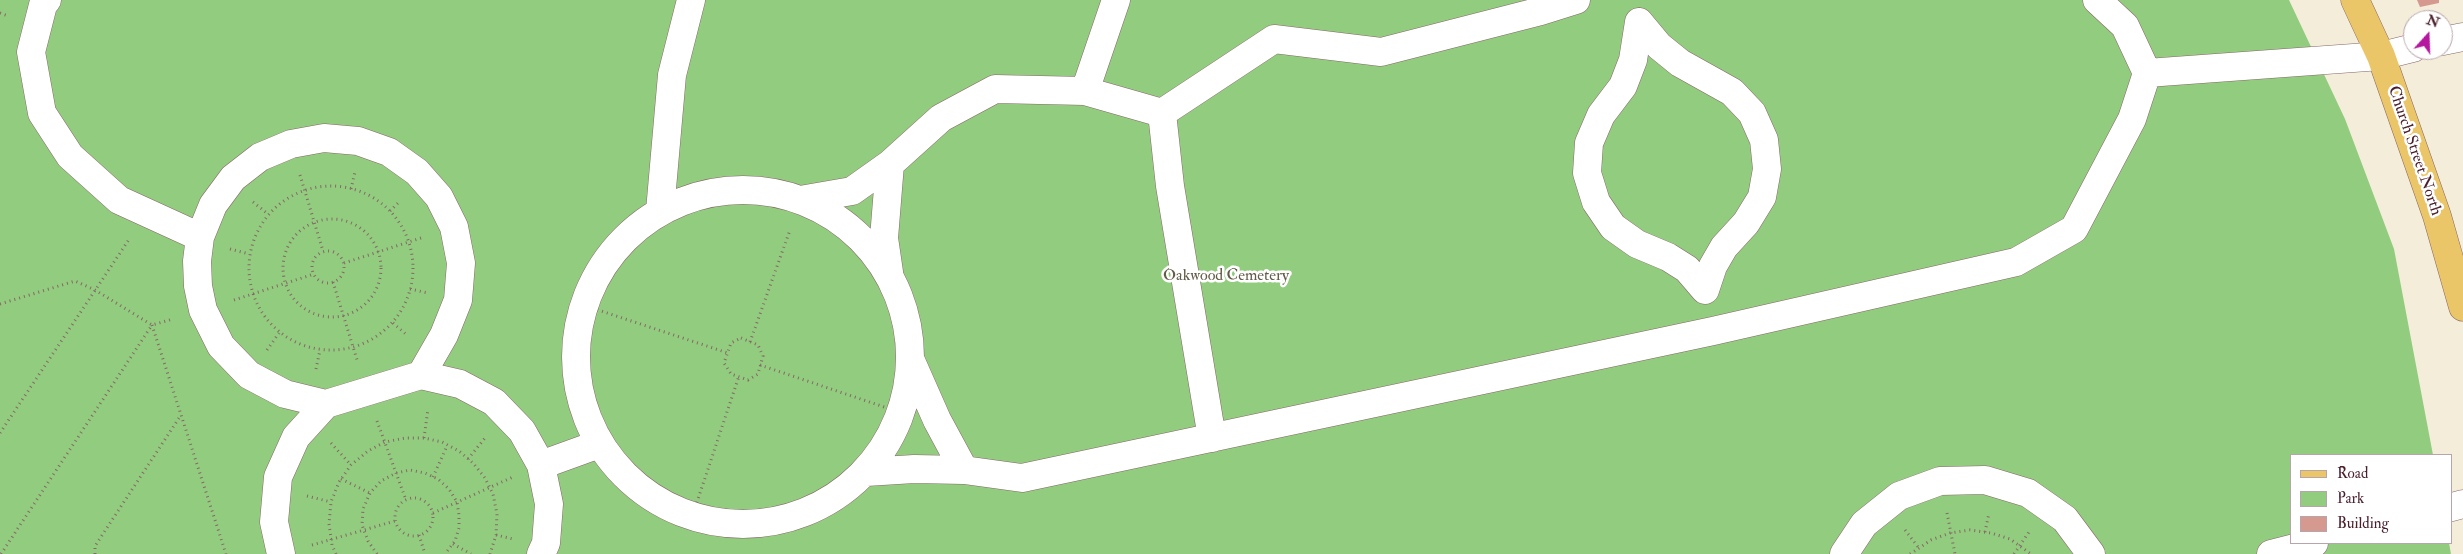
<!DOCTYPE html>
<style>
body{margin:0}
#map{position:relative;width:2463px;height:554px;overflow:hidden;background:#f4edda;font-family:"IM FELL Double Pica",serif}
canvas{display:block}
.legend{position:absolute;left:2290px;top:454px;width:162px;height:90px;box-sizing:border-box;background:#fff;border:1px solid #b7a5aa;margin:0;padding:6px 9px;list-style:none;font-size:15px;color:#4a1f2b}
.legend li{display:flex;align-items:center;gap:10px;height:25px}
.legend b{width:25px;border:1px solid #b7a5aa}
.north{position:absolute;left:2403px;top:10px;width:50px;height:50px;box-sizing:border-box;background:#fff;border:1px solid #b7a5aa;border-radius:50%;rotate:20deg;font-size:14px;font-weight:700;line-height:20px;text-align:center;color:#4a1f2b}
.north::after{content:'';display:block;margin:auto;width:18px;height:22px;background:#b5179e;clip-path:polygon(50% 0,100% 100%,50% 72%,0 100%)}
</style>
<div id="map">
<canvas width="2463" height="554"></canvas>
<ul class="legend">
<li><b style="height:6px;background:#eac669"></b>Road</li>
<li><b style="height:14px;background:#92cc7f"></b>Park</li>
<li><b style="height:14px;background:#d59990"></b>Building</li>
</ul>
<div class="north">N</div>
</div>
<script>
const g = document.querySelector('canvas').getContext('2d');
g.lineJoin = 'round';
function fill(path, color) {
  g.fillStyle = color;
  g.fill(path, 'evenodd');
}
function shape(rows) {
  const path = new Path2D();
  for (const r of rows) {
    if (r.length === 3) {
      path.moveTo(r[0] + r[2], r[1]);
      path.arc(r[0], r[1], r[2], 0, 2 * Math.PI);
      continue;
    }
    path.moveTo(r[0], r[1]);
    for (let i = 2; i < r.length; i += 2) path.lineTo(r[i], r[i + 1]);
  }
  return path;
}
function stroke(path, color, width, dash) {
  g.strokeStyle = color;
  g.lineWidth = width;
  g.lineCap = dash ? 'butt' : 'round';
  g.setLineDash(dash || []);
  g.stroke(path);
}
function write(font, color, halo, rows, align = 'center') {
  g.font = font + ' "IM FELL Double Pica",serif';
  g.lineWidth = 5;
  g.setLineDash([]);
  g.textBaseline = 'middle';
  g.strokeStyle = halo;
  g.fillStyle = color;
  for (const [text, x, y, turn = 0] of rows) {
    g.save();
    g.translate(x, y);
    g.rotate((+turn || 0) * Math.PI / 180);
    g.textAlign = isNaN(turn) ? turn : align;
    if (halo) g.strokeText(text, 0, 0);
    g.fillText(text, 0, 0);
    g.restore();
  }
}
fill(shape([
 [0,0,2289,0,2345,119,2394,249,2433,455,2292,455,2292,543,2449,543,2451,554,0,554]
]), '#92cc7f');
fill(shape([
 [2417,0,2439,0,2439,3,2420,7]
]), '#d59990');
const minor = shape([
 [47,0,43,5,31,52,42,113,70,156,119,200,200,237],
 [1639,22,1659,46,1680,63,1732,92,1752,113,1764,140,1767,169,1762,197,1746,223,1724,247,1713,266,1705,290,1687,269,1668,257,1637,244,1613,227,1596,202,1587,173,1589,143,1601,115,1623,86,1633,60,1639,22],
 [2443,41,2463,37],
 [2147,73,2381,56,2413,48],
 [1085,91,1116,0],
 [324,138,358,141,389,152,417,172,439,197,454,227,461,263,458,300,444,335,421,375,326,404,285,394,249,375,221,346,203,310,198,286,197,261,200,237,213,205,233,178,260,157,291,144,324,138],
 [743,357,167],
 [800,200,852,191,890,164,941,118,995,89,1085,91,1162,113],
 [660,211,672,75,691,0],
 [889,272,884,238,890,164],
 [911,361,937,420,964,470],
 [421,375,460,384,494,402,522,431,541,465,549,504,546,543,541,554],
 [1212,438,1170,186,1162,113,1274,39,1381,52,1541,11,1576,0],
 [541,465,599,444],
 [866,472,914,469,964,470,1022,478,1713,331,2016,262,2074,229,2132,119,2147,73,2125,26,2097,0],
 [2452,507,2463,504],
 [281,554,274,522,278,477,296,437,326,404],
 [1844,554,1864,524,1899,496,1940,481,1985,480,2028,493,2065,519,2091,554],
 [2271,554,2314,543]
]);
const major = shape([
 [2355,0,2381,56,2437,216,2463,307]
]);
stroke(minor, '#866768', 29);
stroke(major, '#866768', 29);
stroke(shape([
 [0,13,8,16],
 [300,175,323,251],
 [331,268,82],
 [351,189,355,172],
 [253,202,268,214],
 [390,211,400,201],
 [332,268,49],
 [230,249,249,254],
 [328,267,16],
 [344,263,424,237],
 [333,282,358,363],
 [410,289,428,293],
 [234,300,314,274],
 [0,304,75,281,95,290,152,325,173,319],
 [583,305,728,353],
 [393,323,408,336],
 [152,325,226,554],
 [741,338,758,345,763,356,758,374,748,380,731,374,724,363,731,343,741,338],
 [750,342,790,230],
 [267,350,279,333],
 [760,365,899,412],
 [316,369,320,350],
 [377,421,406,500],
 [0,433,130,238],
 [424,438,428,409],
 [331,443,351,465],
 [468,459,485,438],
 [433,477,447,446],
 [341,479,370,493],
 [307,496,331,502],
 [414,517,19],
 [433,513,513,477],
 [1947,513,1955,554],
 [692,517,739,376],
 [1905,530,1918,547],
 [1985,532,1989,513],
 [419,535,425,554],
 [496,535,513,539],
 [453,544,471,554],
 [312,545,395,521],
 [1,554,152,325],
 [95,554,95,546,181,415],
 [336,554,332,545,329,524,331,502,339,482,351,465,368,451,385,442,405,438,424,438,442,442,459,451,473,463,485,478,493,494,497,514,496,535,490,554],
 [377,554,368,541,362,525,363,509,370,493,381,481,396,473,410,470,425,473,438,479,449,489,457,502,459,515,459,528,455,541,445,554],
 [1910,554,1931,540,1950,533,1970,530,1991,533,2010,539,2031,554],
 [2014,554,2029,532]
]), '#866768', 3, [1, 4]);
stroke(minor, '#fff', 28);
stroke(major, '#eac669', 28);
write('16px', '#4a1f2b', '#fff', [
 ["Church Street North",2414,151,71]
]);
write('16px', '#635c48', '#fff', [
 ["Oakwood Cemetery",1226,277]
]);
</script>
